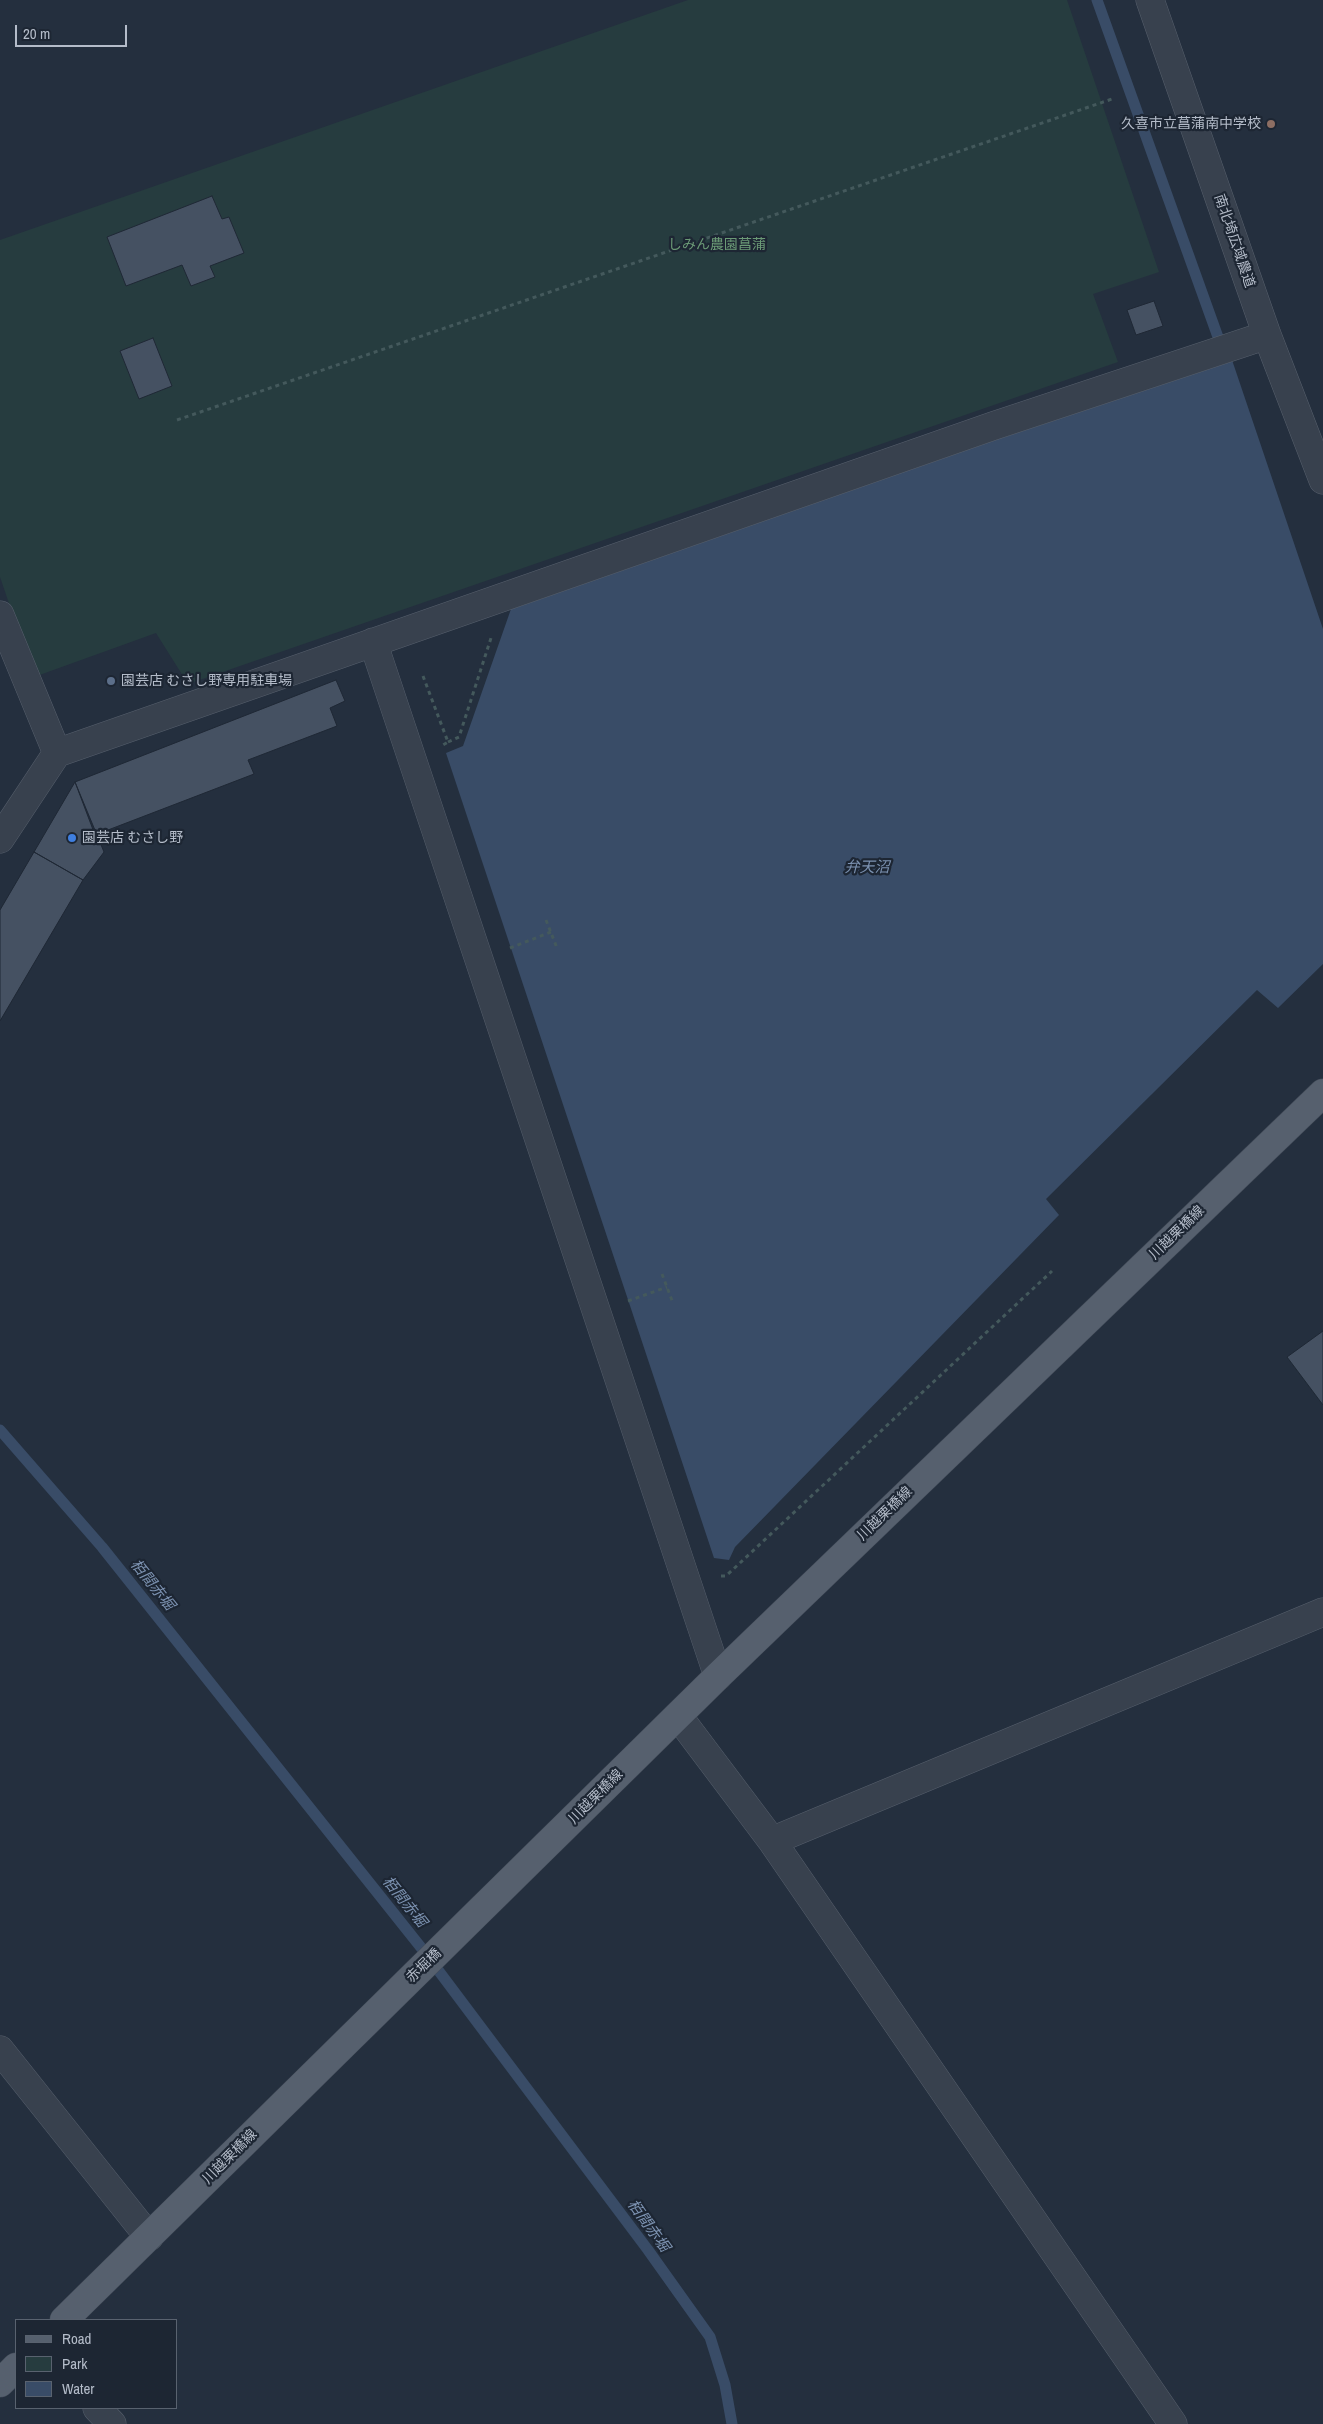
<!DOCTYPE html>
<meta charset="utf-8">
<style>
body{margin:0}
#map{position:relative;width:1323px;height:2424px;overflow:hidden;background:#242f3e;font-family:"Archivo Narrow",sans-serif}
canvas{display:block}
.legend{position:absolute;left:15px;top:2319px;width:162px;height:90px;box-sizing:border-box;background:#1d2633;border:1px solid #59626f;margin:0;padding:6px 9px;list-style:none;font-size:15px;color:#b4bcc9}
.legend li{display:flex;align-items:center;gap:10px;height:25px}
.legend b{width:25px;border:1px solid #59626f}
.scale{position:absolute;left:15px;top:25px;width:112px;height:22px;box-sizing:border-box;border:2px solid #b4bcc9;border-top:0;padding-left:6px;font-size:15px;line-height:18px;white-space:nowrap;color:#b4bcc9;-webkit-text-stroke:4px #1d2633;paint-order:stroke}
</style>
<div id="map">
<canvas width="1323" height="2424"></canvas>
<ul class="legend">
<li><b style="height:6px;background:#56606e"></b>Road</li>
<li><b style="height:14px;background:#263c3f"></b>Park</li>
<li><b style="height:14px;background:#394c67"></b>Water</li>
</ul>
<div class="scale">20 m</div>
</div>
<script>
const g = document.querySelector('canvas').getContext('2d');
g.lineJoin = 'round';
function fill(path, color) {
  g.fillStyle = color;
  g.fill(path, 'evenodd');
}
function shape(rows) {
  const path = new Path2D();
  for (const r of rows) {
    path.moveTo(r[0], r[1]);
    for (let i = 2; i < r.length; i += 2) path.lineTo(r[i], r[i + 1]);
  }
  return path;
}
function stroke(path, color, width, dash) {
  g.strokeStyle = color;
  g.lineWidth = width;
  g.lineCap = dash ? 'butt' : 'round';
  g.setLineDash(dash || []);
  g.stroke(path);
}
function write(font, color, halo, rows, align = 'center') {
  g.font = font + ' "Archivo Narrow","Noto Sans JP",sans-serif';
  g.lineWidth = 4.5;
  g.setLineDash([]);
  g.textBaseline = 'middle';
  g.strokeStyle = halo;
  g.fillStyle = color;
  for (const [text, x, y, turn = 0] of rows) {
    g.save();
    g.translate(x, y);
    g.rotate((+turn || 0) * Math.PI / 180);
    g.textAlign = isNaN(turn) ? turn : align;
    if (halo) g.strokeText(text, 0, 0);
    g.fillText(text, 0, 0);
    g.restore();
  }
}
fill(shape([
 [688,0,1067,0,1159,272,1093,294,1118,362,188,684,156,633,34,677,0,577,0,240]
]), '#263c3f');
fill(shape([
 [1231,357,1323,629,1323,964,1278,1008,1257,990,1046,1199,1059,1215,735,1547,729,1560,714,1558,446,753,463,746,511,609]
]), '#394c67');
stroke(shape([
 [1097,0,1223,351],
 [0,1430,102,1547,423,1950,648,2250,710,2337,725,2385,732,2424]
]), '#394c67', 11);
const building = shape([
 [212,196,222,219,229,217,244,253,210,266,215,277,191,286,182,265,126,286,107,237,212,196],
 [1154,301,1163,326,1136,335,1127,310,1154,301],
 [153,338,172,386,139,399,120,351,153,338],
 [336,680,345,701,330,708,337,726,248,760,254,774,95,835,75,782,336,680],
 [75,782,104,852,83,880,34,852,75,782],
 [34,852,83,880,0,1021,0,910,34,852],
 [1323,1331,1323,1405,1287,1357,1323,1331]
]);
fill(building, '#455162');
stroke(building, '#1f2835', 1);
const minor = shape([
 [1150,0,1267,335,1323,480],
 [0,615,57,753],
 [373,642,718,1676],
 [0,839,57,753,993,426,1267,335],
 [678,1716,772,1841,1173,2424],
 [772,1841,1323,1612],
 [0,2050,149,2237],
 [97,2408,112,2424]
]);
const major = shape([
 [64,2320,718,1676,1323,1093],
 [0,2383,16,2367]
]);
stroke(minor, '#565f6c', 29);
stroke(major, '#414a57', 29);
stroke(shape([
 [177,420,1112,99],
 [423,676,448,742,443,745],
 [448,742,459,737,491,638],
 [546,920,557,948],
 [510,948,551,932],
 [662,1274,673,1303],
 [628,1301,667,1287],
 [721,1576,726,1576,1052,1271]
]), '#44595c', 3, [4, 4]);
stroke(minor, '#38414e', 28);
stroke(major, '#56606e', 28);
for (const [x, y, r, color] of [
 [1271,124,5,"#8d6e63"],
 [111,681,5,"#5c6f8a"],
 [72,838,5,"#3f7fe0"]
]) {
  const dot = new Path2D();
  dot.arc(x, y, r, 0, 2 * Math.PI);
  g.fillStyle = color;
  g.fill(dot);
  stroke(dot, '#1d2633', 2);
}
write('14px', '#b4bcc9', '#1d2633', [
 ["久喜市立菖蒲南中学校",1261,124,"right"],
 ["園芸店 むさし野専用駐車場",121,681],
 ["園芸店 むさし野",82,838]
], 'left');
write('14px', '#b4bcc9', '#1d2633', [
 ["南北埼広域農道",1234,241,71],
 ["川越栗橋線",1177,1233,-44],
 ["川越栗橋線",885,1514,-44],
 ["川越栗橋線",596,1797,-45],
 ["赤堀橋",424,1966,-44],
 ["川越栗橋線",230,2157,-45]
]);
write('14px', '#6b9a76', '#1d2633', [
 ["しみん農園菖蒲",717,245]
]);
write('italic 15px', '#7c92b1', '#1d2633', [
 ["弁天沼",867,868],
 ["栢間赤堀",152,1585,51],
 ["栢間赤堀",404,1902,51],
 ["栢間赤堀",648,2226,54]
]);
</script>
